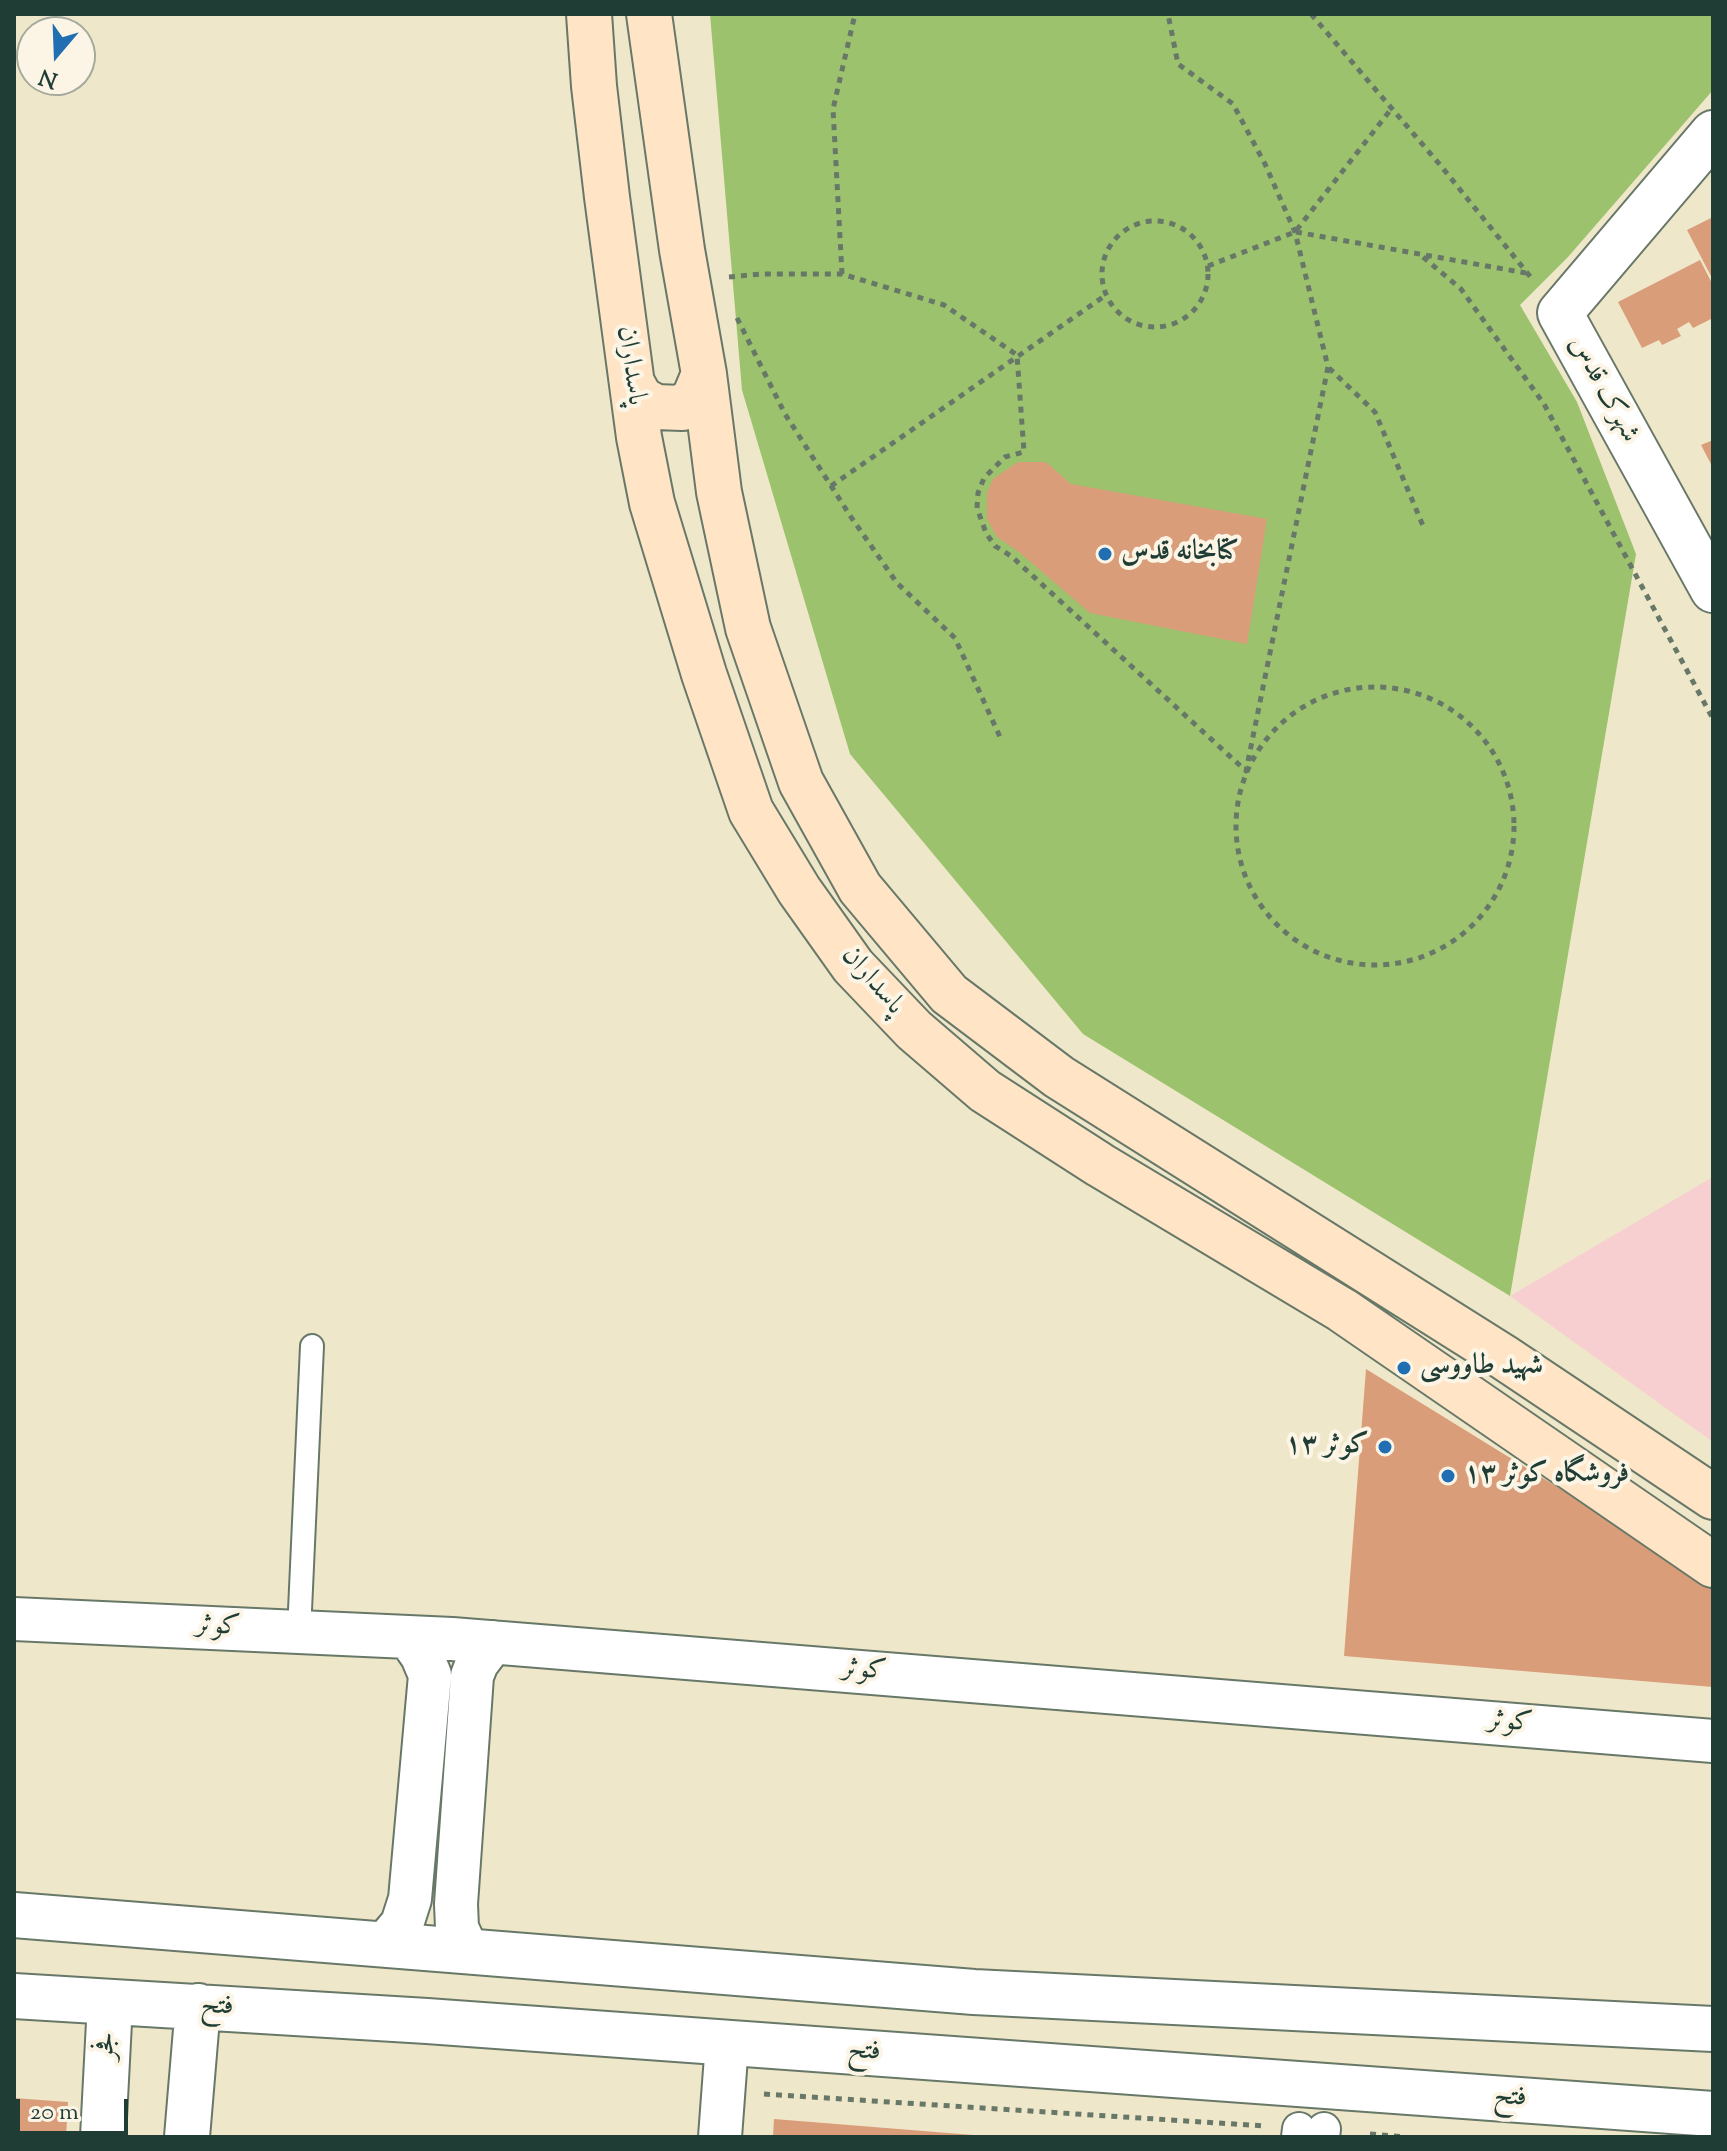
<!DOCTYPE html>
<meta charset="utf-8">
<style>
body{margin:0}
#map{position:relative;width:1727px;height:2151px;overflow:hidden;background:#efe7c9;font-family:"Sorts Mill Goudy",serif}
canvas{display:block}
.frame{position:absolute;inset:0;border:16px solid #1f3d34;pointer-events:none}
.north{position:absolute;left:16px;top:16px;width:80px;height:80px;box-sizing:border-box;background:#fcf5e5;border:2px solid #a4ab9e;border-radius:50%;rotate:199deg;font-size:22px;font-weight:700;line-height:32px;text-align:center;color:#1f3d34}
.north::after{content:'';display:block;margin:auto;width:28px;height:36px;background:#1f6fb2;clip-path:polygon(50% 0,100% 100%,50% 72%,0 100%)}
.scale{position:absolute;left:16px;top:2099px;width:112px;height:36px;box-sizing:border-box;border:4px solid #1f3d34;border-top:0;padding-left:10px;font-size:24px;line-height:28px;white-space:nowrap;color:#1f3d34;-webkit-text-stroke:6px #fcf5e5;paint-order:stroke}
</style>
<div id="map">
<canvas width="1727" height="2151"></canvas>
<div class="frame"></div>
<div class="north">N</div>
<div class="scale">20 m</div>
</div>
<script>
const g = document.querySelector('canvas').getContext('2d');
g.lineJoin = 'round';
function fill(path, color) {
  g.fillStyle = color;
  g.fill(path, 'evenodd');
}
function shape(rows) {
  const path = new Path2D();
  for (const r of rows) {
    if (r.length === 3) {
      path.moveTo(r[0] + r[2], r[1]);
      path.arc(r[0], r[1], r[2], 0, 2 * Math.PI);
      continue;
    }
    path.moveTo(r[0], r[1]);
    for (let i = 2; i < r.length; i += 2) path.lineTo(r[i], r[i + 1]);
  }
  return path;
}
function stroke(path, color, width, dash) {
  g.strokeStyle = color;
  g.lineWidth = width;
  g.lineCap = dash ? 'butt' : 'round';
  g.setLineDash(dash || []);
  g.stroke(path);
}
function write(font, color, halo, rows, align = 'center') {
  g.font = font + ' "Sorts Mill Goudy",Amiri,serif';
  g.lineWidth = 8;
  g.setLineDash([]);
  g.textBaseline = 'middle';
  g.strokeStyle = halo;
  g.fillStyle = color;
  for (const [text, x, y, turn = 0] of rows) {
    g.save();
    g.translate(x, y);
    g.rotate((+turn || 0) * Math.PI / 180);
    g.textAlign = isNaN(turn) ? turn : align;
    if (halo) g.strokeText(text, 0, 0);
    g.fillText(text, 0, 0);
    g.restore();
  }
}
fill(shape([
 [1713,1177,1713,1442,1510,1296]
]), '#f7cfd0');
fill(shape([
 [710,14,1713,14,1713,90,1568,257,1520,305,1577,402,1636,554,1510,1296,1083,1034,850,754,742,390]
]), '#9cc26d');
fill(shape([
 [1713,217,1713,280,1687,230],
 [1700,260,1713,285,1713,310,1711,311,1713,318,1693,328,1689,322,1677,329,1681,336,1662,345,1659,340,1642,348,1618,302],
 [1713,440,1713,468,1701,445],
 [1018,462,1046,462,1071,484,1267,519,1247,644,1090,613,1019,552,997,537,987,519,987,493,993,479],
 [1366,1369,1713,1583,1713,1687,1344,1656],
 [14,2098,68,2102,66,2137,14,2137],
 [774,2119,973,2135,973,2137,773,2137]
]), '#da9d79');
const service = shape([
 [299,1632,312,1346]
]);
const pedestrian = shape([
 [1298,2137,1299,2129],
 [1323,2137,1324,2129]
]);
const minor = shape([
 [14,1619,452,1639,1713,1741],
 [385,1944,402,1924,410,1899,430,1675,422,1656,409,1637],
 [467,1950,457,1928,456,1904,472,1676,477,1663,493,1642],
 [720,2137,727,2043]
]);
const tertiary = shape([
 [1713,133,1560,313,1713,590],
 [14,1915,974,1992,1713,2029],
 [14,1996,427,2021,1713,2114],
 [103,2137,110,2003],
 [187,2137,198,2006]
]);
const secondary = shape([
 [589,14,594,86,607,197,639,437,652,503,704,674,751,811,799,890,853,966,914,1030,985,1091,1100,1165,1342,1310,1713,1565],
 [649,14,682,250,704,374,719,492,748,628,801,782,860,888,949,994,1059,1077,1502,1356,1713,1497],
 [632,383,641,399,656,407,682,408,694,398,704,374]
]);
stroke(service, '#687868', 26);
stroke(pedestrian, '#687868', 36);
stroke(minor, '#687868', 46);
stroke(tertiary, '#687868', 48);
stroke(secondary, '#687868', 48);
stroke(shape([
 [1311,14,1441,166,1533,280],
 [1155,274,53],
 [1296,232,1526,273],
 [1423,257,1461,289,1544,404,1713,719],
 [1208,266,1295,232,1392,108],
 [842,274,833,109,855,14],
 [729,277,761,274,842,274,944,305,1017,355,1024,452,1005,457,984,478,978,493,977,508,986,533,995,546,1011,556,1246,771,1328,367,1295,232,1265,164,1233,104,1178,64,1168,14],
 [737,318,785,414,851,517,897,583,955,638,1000,737],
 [1329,368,1375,412,1424,528],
 [831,486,1106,295],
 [1375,826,139],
 [764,2094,1265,2126],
 [1370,2134,1405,2137]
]), '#687868', 5, [6, 6]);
stroke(service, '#fff', 22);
stroke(pedestrian, '#fff', 32);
stroke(minor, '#fff', 42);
stroke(tertiary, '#fff', 44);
stroke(secondary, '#ffe4c6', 44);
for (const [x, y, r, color] of [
 [1105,554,8,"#1f6fb2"],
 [1404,1368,8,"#1f6fb2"],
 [1385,1447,8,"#1f6fb2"],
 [1448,1476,8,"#1f6fb2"]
]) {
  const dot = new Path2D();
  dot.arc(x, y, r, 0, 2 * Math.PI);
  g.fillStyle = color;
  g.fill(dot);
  stroke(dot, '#fcf5e5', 3);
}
write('28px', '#1f3d34', '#fcf5e5', [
 ["پاسداران",629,366,82],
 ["شهرک قدس",1602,390,61],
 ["پاسداران",871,982,49],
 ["کوثر",218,1628,3],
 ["کوثر",864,1672,5],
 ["کوثر",1510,1724,5],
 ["فتح",217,2008,3],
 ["فجر",108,2046,-87],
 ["فتح",864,2053,4],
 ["فتح",1510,2099,4]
]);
write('bold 28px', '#1f3d34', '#fcf5e5', [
 ["کتابخانه قدس",1121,554],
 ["شهید طاووسی",1420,1368],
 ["کوثر ۱۳",1369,1447,"right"],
 ["فروشگاه کوثر ۱۳",1464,1476]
], 'left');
</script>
